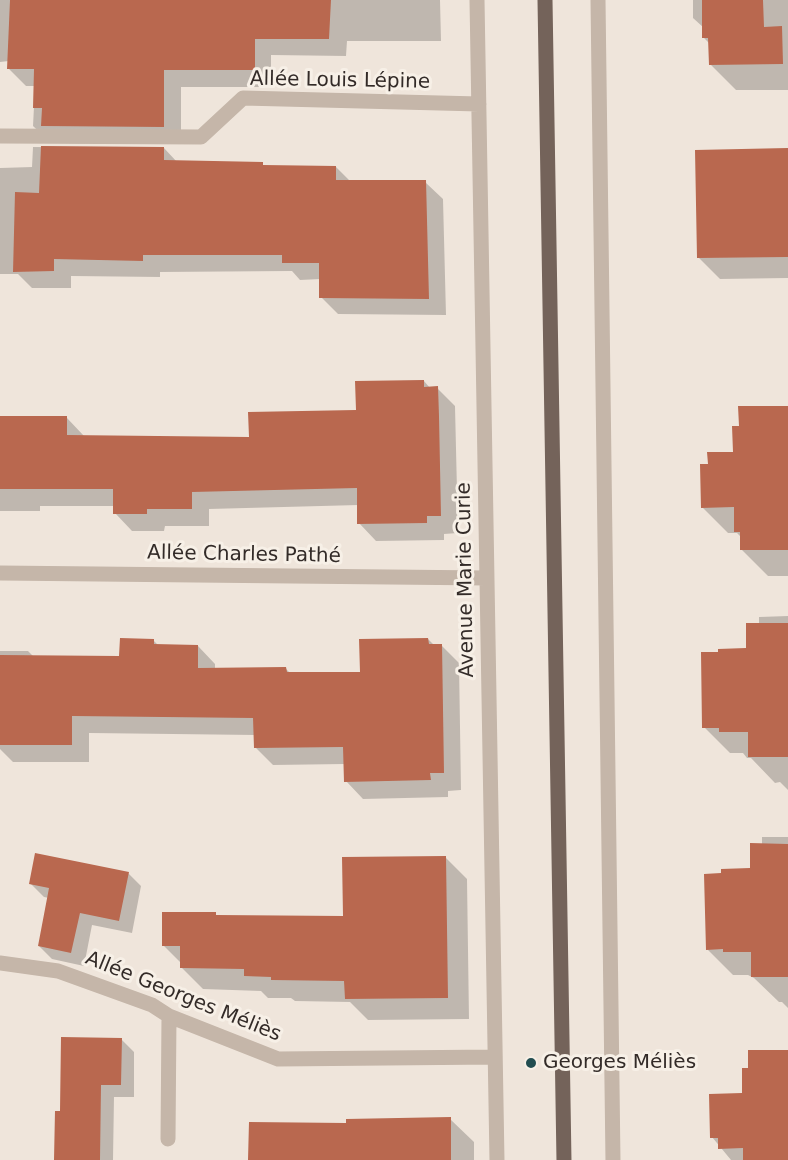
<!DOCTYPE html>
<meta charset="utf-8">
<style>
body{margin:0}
canvas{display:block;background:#efe5db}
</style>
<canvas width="788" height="1160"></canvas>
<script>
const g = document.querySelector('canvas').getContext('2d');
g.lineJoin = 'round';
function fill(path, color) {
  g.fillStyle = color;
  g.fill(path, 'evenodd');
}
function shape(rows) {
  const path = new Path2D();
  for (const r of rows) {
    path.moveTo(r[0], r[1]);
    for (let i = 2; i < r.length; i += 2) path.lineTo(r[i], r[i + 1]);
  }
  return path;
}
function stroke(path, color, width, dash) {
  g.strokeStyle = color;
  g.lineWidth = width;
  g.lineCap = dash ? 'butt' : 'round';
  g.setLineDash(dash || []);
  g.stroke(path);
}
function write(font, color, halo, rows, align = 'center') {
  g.font = font + ' "DejaVu Sans",sans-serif';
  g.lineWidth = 6;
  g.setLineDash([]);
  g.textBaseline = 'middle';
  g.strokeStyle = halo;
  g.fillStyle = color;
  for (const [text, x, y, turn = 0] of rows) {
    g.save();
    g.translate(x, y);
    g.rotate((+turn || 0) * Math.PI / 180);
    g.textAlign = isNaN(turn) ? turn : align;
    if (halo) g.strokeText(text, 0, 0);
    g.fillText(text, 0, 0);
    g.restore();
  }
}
fill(shape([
 [0,0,440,0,441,41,347,41,346,56,271,55,271,87,181,87,181,144,51,143,33,126,35,86,26,86,9,69,9,61,0,62],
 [693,0,788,0,788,90,736,90,710,64,709,43,704,38,704,28,693,18],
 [33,147,164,148,177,162,262,164,265,167,336,167,350,181,425,182,443,199,446,315,338,314,321,297,321,279,300,280,292,271,160,272,160,277,71,276,71,288,32,288,18,274,0,274,0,168,32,167],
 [788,149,788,278,720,279,698,257],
 [424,381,430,388,437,388,455,406,458,533,444,534,444,540,376,541,359,523,359,505,209,509,209,526,165,526,164,531,132,531,115,513,115,506,40,506,40,511,0,511,0,417,67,418,84,436,250,438,357,411],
 [788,407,788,576,768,576,742,550,742,538,737,533,728,533,702,507,710,465,734,453,740,427],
 [788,616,788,790,780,782,775,783,751,758,747,758,743,753,730,753,704,727,748,650,759,624,759,617],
 [428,639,434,645,441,645,459,663,461,790,448,791,448,797,363,799,346,781,345,764,273,765,255,747,255,735,89,733,89,762,13,762,0,749,0,651,28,651,34,657,121,657,153,640,158,645,198,646,215,664,215,670,286,669,290,673,361,673],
 [762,837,788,837,788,1008,782,1002,779,1002,754,978,748,975,733,975,707,949,751,870,762,845],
 [445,857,467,879,469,1019,368,1020,350,1002,295,1001,291,998,268,998,261,991,203,989,181,967,181,963,163,945,215,914,218,917,345,918],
 [128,873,141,886,132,933,92,925,84,966,52,959,39,946,49,898,44,897,31,884],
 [121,1039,134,1052,134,1097,114,1097,113,1160,55,1160,61,1112],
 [788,1051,788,1160,731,1160,712,1137,744,1095,749,1069],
 [450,1119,474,1142,474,1160,250,1160,348,1125]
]), '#0003');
fill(shape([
 [10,0,331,0,329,39,255,39,255,70,164,70,164,127,41,126,42,108,33,108,34,69,7,69],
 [702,0,763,0,764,27,782,26,783,64,709,65,708,38,702,38],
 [41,146,164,147,164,160,263,162,263,165,336,166,336,180,426,180,429,299,319,298,319,263,282,263,282,255,143,255,143,261,54,259,54,271,13,272,15,192,39,193],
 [788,148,788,257,697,258,695,150],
 [424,380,424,387,438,386,439,416,441,516,427,516,427,523,357,524,357,488,192,492,192,509,147,509,147,514,113,514,113,489,0,489,0,416,67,416,67,435,249,437,248,412,356,410,355,381],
 [738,406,788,406,788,550,740,550,740,532,734,532,734,507,701,508,700,464,708,464,707,452,733,452,732,426,739,426],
 [746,623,788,623,788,757,748,757,748,732,719,732,719,728,702,728,701,652,718,652,718,649,746,648],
 [120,638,154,639,154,644,198,645,198,668,286,667,287,672,360,672,359,639,428,638,429,644,442,644,444,773,430,773,431,780,344,782,343,747,254,748,253,718,72,716,72,745,0,745,0,655,119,656],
 [750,843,788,844,788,977,751,977,751,952,723,952,723,949,706,950,704,874,721,873,721,869,750,868],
 [35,853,129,872,119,921,80,913,71,953,38,946,49,888,29,884],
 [446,856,448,998,345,999,344,981,271,980,271,977,244,976,244,969,180,968,180,946,162,946,162,912,216,912,216,915,343,916,342,857],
 [61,1037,122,1038,121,1085,101,1085,100,1160,54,1160,55,1111,60,1111],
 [748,1050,788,1050,788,1160,743,1160,743,1148,718,1149,718,1138,710,1138,709,1094,742,1093,742,1068,748,1068],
 [451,1117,451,1160,248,1160,249,1122,346,1123,346,1119]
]), '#b9684f');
stroke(shape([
 [477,0,497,1160],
 [598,0,613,1160],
 [0,136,201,137,243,98,479,104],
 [0,573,487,578],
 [0,963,58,971,152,1005,169,1016,278,1059,495,1057],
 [168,1139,169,1016]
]), '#c5b6a9', 15);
stroke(shape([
 [545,0,564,1160]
]), '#74635a', 15);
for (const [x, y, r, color] of [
 [531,1063,6,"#224d50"]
]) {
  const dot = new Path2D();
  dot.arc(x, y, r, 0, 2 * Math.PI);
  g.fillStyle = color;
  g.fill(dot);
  stroke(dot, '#f7f0e7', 2);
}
write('20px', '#332b28', '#f7f0e7', [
 ["Allée Louis Lépine",340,81,1],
 ["Allée Charles Pathé",244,555,1],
 ["Avenue Marie Curie",466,580,-91],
 ["Allée Georges Méliès",183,997,22]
]);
write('20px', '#332b28', '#f7f0e7', [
 ["Georges Méliès",543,1063]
], 'left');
</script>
